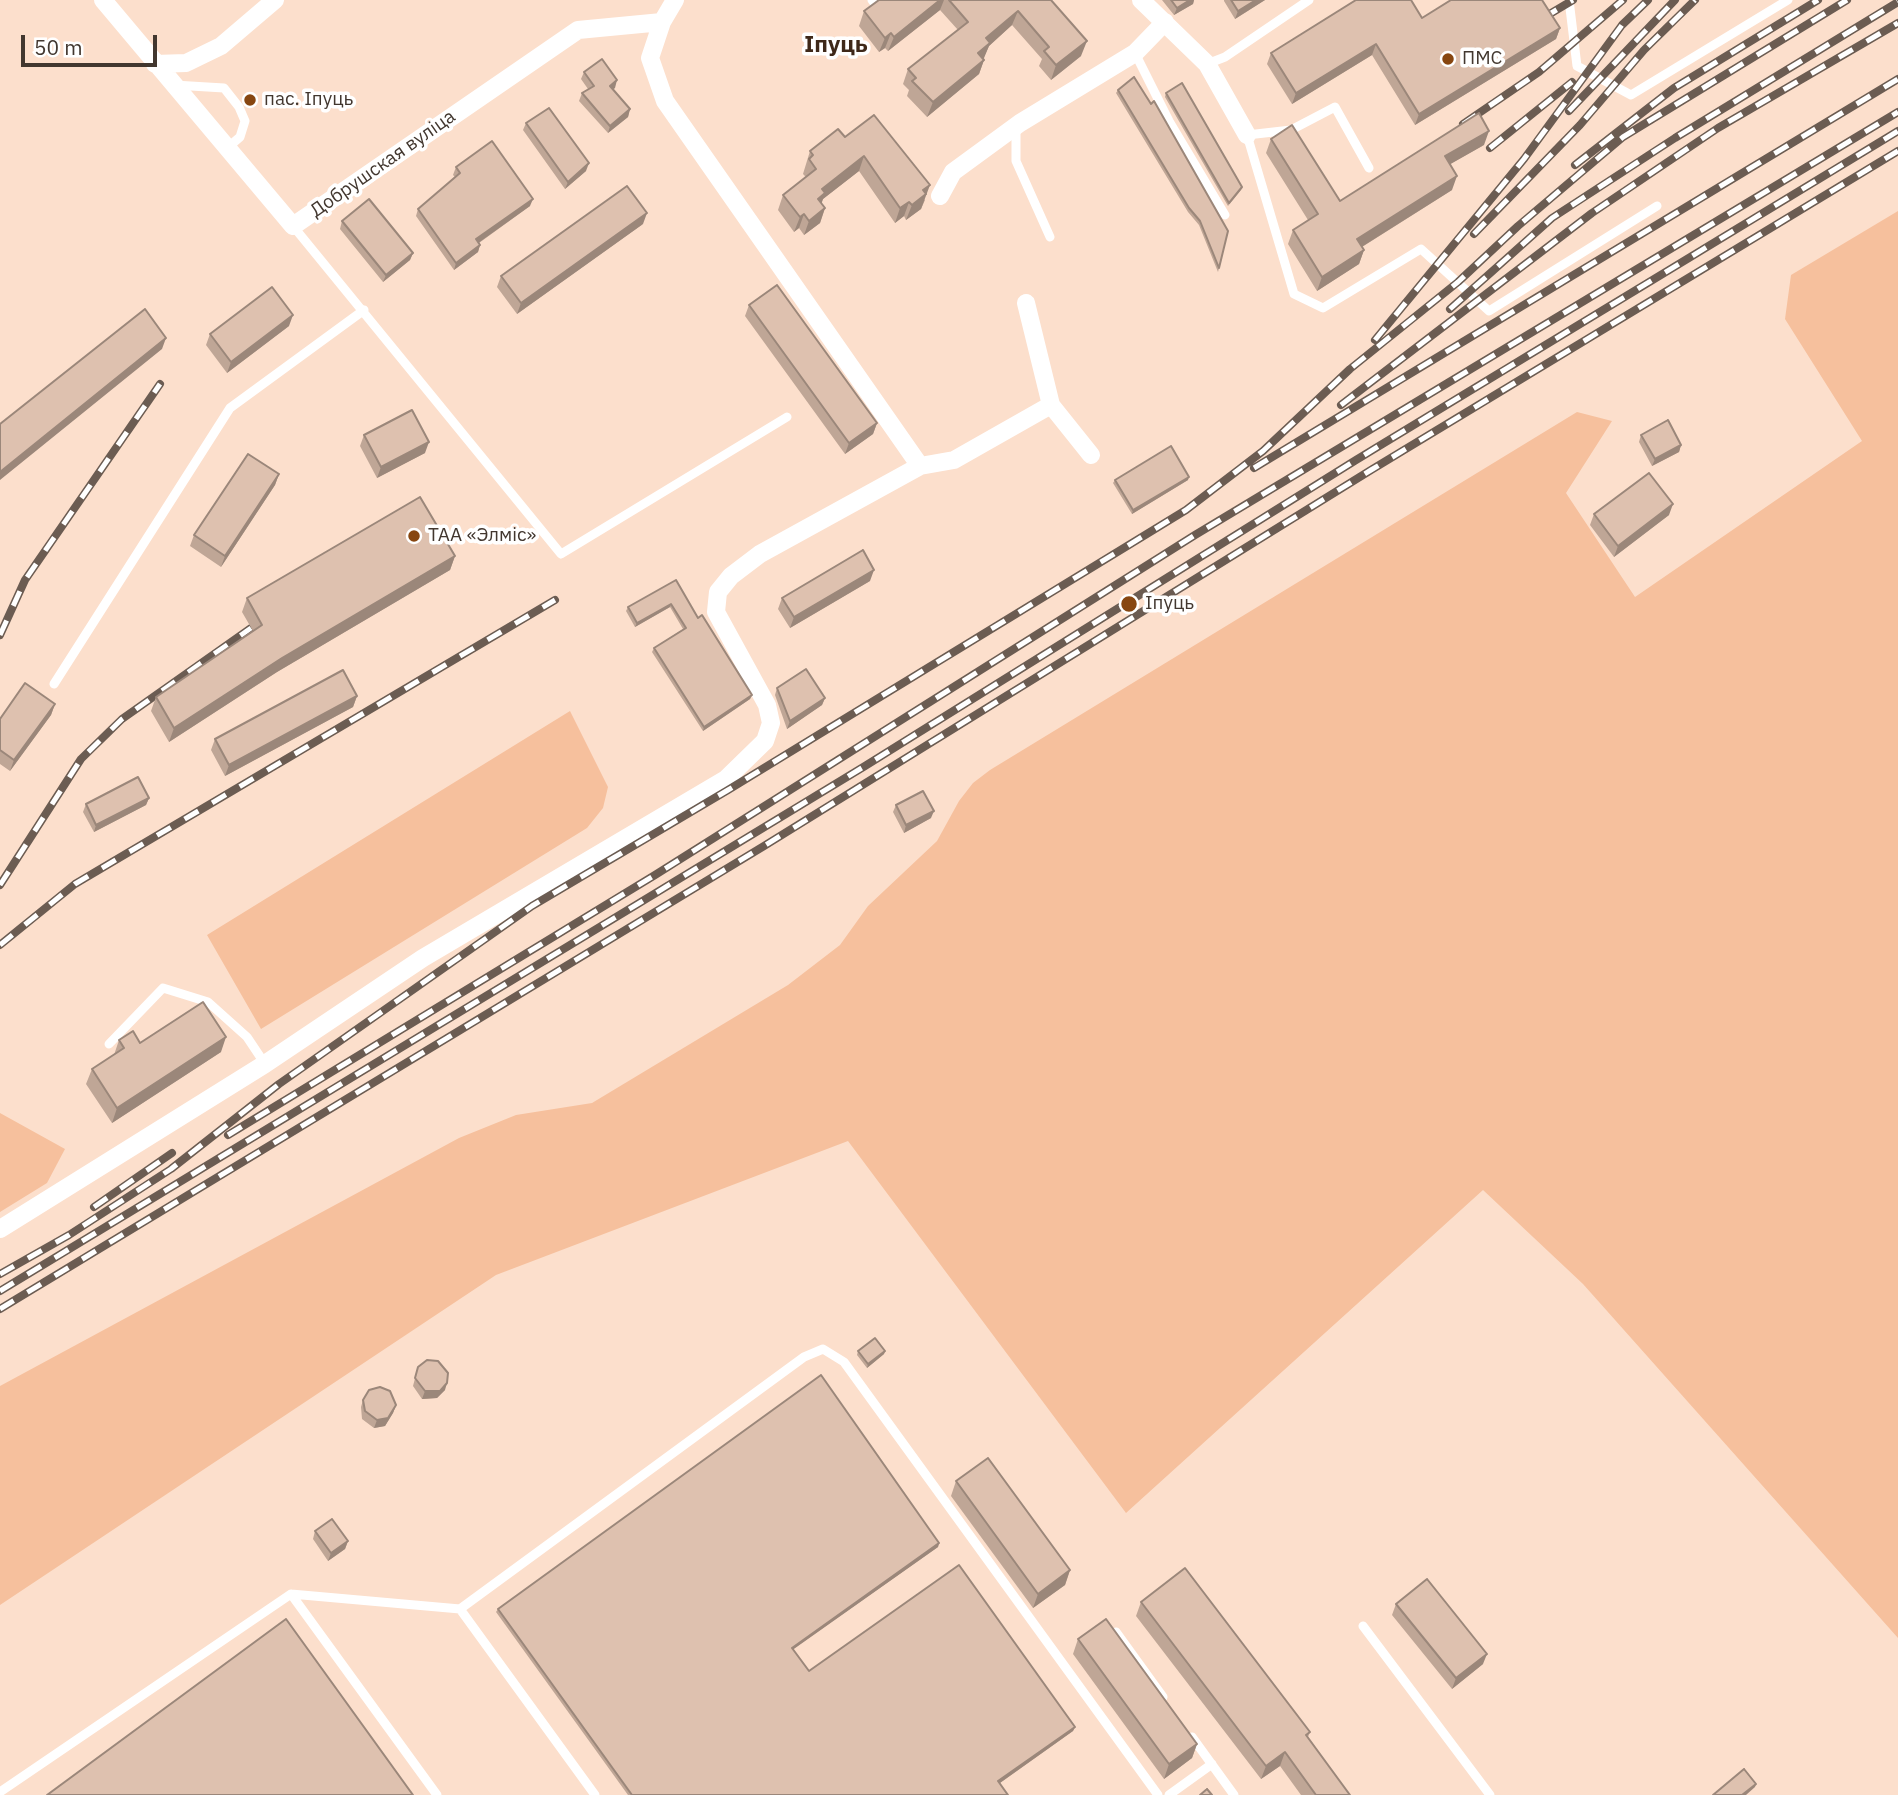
<!DOCTYPE html>
<meta charset="utf-8">
<style>
body{margin:0}
#map{position:relative;width:1898px;height:1795px;overflow:hidden;background:#fcdfcc;font-family:"IBM Plex Sans",sans-serif}
canvas{display:block}
.scale{position:absolute;left:21px;top:35px;width:136px;height:32px;box-sizing:border-box;border:4px solid #42372f;border-top:0;padding-left:9px;font-size:21px;line-height:24px;white-space:nowrap;color:#42372f;-webkit-text-stroke:5px #fff;paint-order:stroke}
</style>
<div id="map">
<canvas width="1898" height="1795"></canvas>
<div class="scale">50 m</div>
</div>
<script>
const g = document.querySelector('canvas').getContext('2d');
g.lineJoin = 'round';
function fill(path, color) {
  g.fillStyle = color;
  g.fill(path, 'evenodd');
}
function shape(rows) {
  const path = new Path2D();
  for (const r of rows) {
    path.moveTo(r[0], r[1]);
    for (let i = 2; i < r.length; i += 2) path.lineTo(r[i], r[i + 1]);
  }
  return path;
}
function stroke(path, color, width, dash) {
  g.strokeStyle = color;
  g.lineWidth = width;
  g.lineCap = dash ? 'butt' : 'round';
  g.setLineDash(dash || []);
  g.stroke(path);
}
function write(font, color, halo, rows, align = 'center') {
  g.font = font + ' "IBM Plex Sans",sans-serif';
  g.lineWidth = 7;
  g.setLineDash([]);
  g.textBaseline = 'middle';
  g.strokeStyle = halo;
  g.fillStyle = color;
  for (const [text, x, y, turn = 0] of rows) {
    g.save();
    g.translate(x, y);
    g.rotate((+turn || 0) * Math.PI / 180);
    g.textAlign = isNaN(turn) ? turn : align;
    if (halo) g.strokeText(text, 0, 0);
    g.fillText(text, 0, 0);
    g.restore();
  }
}
fill(shape([
 [1898,211,1898,1638,1583,1284,1483,1190,1126,1513,848,1141,496,1275,0,1605,0,1386,459,1138,516,1115,592,1103,788,985,840,945,868,906,937,841,959,801,973,783,990,770,1577,412,1612,421,1566,493,1635,597,1862,441,1785,319,1791,275],
 [570,711,608,787,603,808,587,828,261,1029,207,935],
 [0,1113,65,1149,47,1183,0,1212]
]), '#f6c09d');
stroke(shape([
 [872,0,875,4,880,0],
 [1569,0,1577,66,1631,95,1788,0],
 [1135,53,1169,121,1225,215],
 [1207,64,1225,57,1309,0],
 [174,85,224,88,239,107,245,121,240,137,226,149],
 [1016,128,1016,161,1050,237],
 [1369,168,1335,107,1291,130,1247,135,1294,294,1323,308,1421,249,1489,311,1657,206],
 [293,226,561,554,787,417],
 [54,684,230,408,364,310],
 [109,1044,163,988,208,1002,247,1037,265,1064],
 [1363,1626,1490,1795],
 [1116,1632,1163,1697],
 [1192,1737,1234,1795],
 [0,1792,291,1594],
 [437,1795,291,1594,460,1609],
 [595,1795,460,1609,804,1357,823,1349,844,1362,1158,1795],
 [1169,1795,1212,1764]
]), '#fff', 9);
stroke(shape([
 [103,0,293,226,578,30,662,22],
 [675,0,662,22,650,58,665,101,920,466],
 [1141,0,1207,64,1247,135],
 [155,64,186,63,221,46,275,0],
 [940,196,953,172,1020,123,1135,53,1165,22],
 [1051,405,1091,455],
 [0,1229,265,1064,423,958,726,779,765,741,771,723,767,705,716,612,718,592,731,576,760,554,920,466,954,460,1051,405,1026,303]
]), '#fff', 18);
const rail = shape([
 [1543,18,1573,0],
 [1569,111,1675,0],
 [1463,124,1539,72,1623,0],
 [1490,148,1572,82],
 [1575,165,1674,88,1818,0],
 [1474,234,1580,125,1644,50,1695,0],
 [1450,309,1552,218,1675,138,1898,2],
 [1375,340,1524,159,1622,25,1648,0],
 [1341,405,1592,213,1718,128,1898,23],
 [1254,468,1898,79],
 [0,635,25,580,160,384],
 [0,885,81,759,122,719,251,628],
 [0,945,75,884,555,600],
 [228,1135,655,875,1195,535,1898,112],
 [94,1207,172,1153],
 [0,1274,69,1235,171,1169,279,1084,532,906,728,790,1186,510,1263,451,1350,369,1458,282,1518,226,1623,137,1847,0],
 [0,1291,865,766,1356,460,1898,131],
 [0,1309,764,846,1371,470,1898,151]
]);
stroke(rail, '#6b5c52', 8);
stroke(rail, '#fff', 5, [16]);
fill(shape([
 [879,0,1051,0,1081,56,1051,80,1039,66,1042,59,1012,25,989,46,983,59,984,60,979,74,927,117,907,96,909,90,903,84,908,69,958,30,940,10,888,51,885,48,879,52,859,26,864,11],
 [1162,0,1194,0,1193,4,1174,15],
 [1224,0,1265,0,1235,19,1224,1],
 [1422,18,1560,28,1556,39,1415,125,1372,55,1292,104,1267,64,1271,53],
 [584,72,615,88,613,89,630,109,628,117,608,133,579,101,582,93,588,89,581,79],
 [1118,90,1151,104,1154,101,1219,268,1218,272,1199,225,1188,212,1116,93],
 [1166,93,1242,187,1241,190,1228,206,1165,97],
 [526,123,586,171,565,189,523,130],
 [845,137,925,200,921,209,906,220,904,216,895,223,859,171,823,199,821,203,825,208,820,223,804,235,799,228,794,232,778,210,783,195,806,177,803,174,810,151],
 [1271,139,1340,201,1484,145,1450,164,1452,190,1362,247,1364,250,1359,264,1317,291,1288,244,1293,230,1308,220,1266,153],
 [456,167,530,206,479,243,480,245,478,252,454,270,416,216,418,209,455,177,453,175],
 [342,221,413,253,410,260,383,282,340,229],
 [643,224,517,314,497,287,501,276],
 [749,305,877,423,873,434,845,454,745,316],
 [289,326,227,373,206,345,210,334],
 [364,435,425,453,377,478,360,446],
 [1641,435,1681,445,1679,452,1652,466,1639,442],
 [279,474,275,485,221,567,190,546,194,535],
 [1115,480,1188,480,1132,514,1113,483],
 [1594,514,1669,515,1614,557,1590,525],
 [455,556,450,570,277,672,169,742,151,711,156,697,253,631,242,612,247,598],
 [676,580,698,618,752,695,750,699,703,731,652,652,654,648,683,629,670,607,635,627,626,611,628,607],
 [870,581,790,628,778,609,782,598],
 [777,688,825,698,822,705,787,729,775,695],
 [357,696,353,707,225,776,211,750,215,739],
 [55,704,51,715,10,771,0,764,0,719],
 [149,798,146,805,94,832,83,812,86,804],
 [896,805,931,818,904,833,893,812],
 [119,1040,221,1052,112,1123,86,1084,92,1069,114,1055],
 [858,1351,885,1351,884,1354,867,1368,857,1355],
 [418,1367,445,1390,437,1398,422,1399,413,1386],
 [363,1400,396,1405,393,1413,385,1426,374,1428,362,1419,361,1407],
 [956,1481,1070,1570,1065,1585,1033,1608,951,1496],
 [315,1531,348,1541,345,1549,328,1561,313,1539],
 [939,1543,938,1547,793,1649,809,1671,1075,1727,1073,1731,1000,1783,1008,1795,628,1795,496,1612,498,1609],
 [1141,1602,1310,1732,1308,1737,1350,1795,1301,1795,1280,1766,1261,1779,1136,1616],
 [1396,1604,1483,1664,1452,1689,1392,1615],
 [1078,1639,1197,1744,1192,1758,1164,1779,1073,1654]
]), '#bfa696');
fill(shape([
 [940,0,944,0,940,10,888,51,894,37],
 [1190,0,1194,0,1193,4,1174,15,1177,8],
 [1256,0,1265,0,1235,19,1238,11],
 [1018,11,1012,25,989,46,984,58,973,68,986,38],
 [1560,28,1556,39,1415,125,1419,114],
 [891,33,885,48,879,52,885,38],
 [1087,41,1081,56,1051,80,1056,65],
 [1376,44,1372,55,1292,104,1296,93],
 [984,60,979,74,927,117,933,102],
 [617,80,615,88,607,93,610,86],
 [630,109,628,117,608,133,610,126],
 [1489,131,1484,145,1440,170,1445,156],
 [864,156,859,171,823,199,820,208,818,199,822,189],
 [589,163,586,171,565,189,568,182],
 [1457,176,1452,190,1352,253,1357,239],
 [930,185,921,209,906,220,912,205,923,190],
 [533,199,530,206,474,246,476,239],
 [909,202,904,216,895,223,900,208],
 [825,208,820,223,804,235,809,221],
 [647,213,643,224,517,314,521,303],
 [804,214,799,228,794,232,800,217],
 [480,245,478,252,454,270,456,263],
 [1364,250,1359,264,1317,291,1322,277],
 [413,253,410,260,383,282,386,275],
 [293,315,289,326,227,373,231,362],
 [166,338,162,349,0,480,0,472],
 [877,423,873,434,845,454,849,443],
 [429,442,425,453,377,478,381,467],
 [1681,445,1679,452,1652,466,1655,459],
 [279,474,275,485,221,567,225,556],
 [1189,477,1188,480,1132,514,1133,510],
 [1673,504,1669,515,1614,557,1618,546],
 [455,556,450,570,277,672,169,742,174,728,282,658],
 [874,570,870,581,790,628,794,617],
 [671,604,670,607,635,627,637,623],
 [752,695,750,699,703,731,704,727],
 [357,696,353,707,225,776,229,765],
 [825,698,822,705,787,729,790,721],
 [55,704,51,715,10,771,14,760],
 [149,798,146,805,94,832,96,825],
 [934,811,931,818,904,833,906,825],
 [226,1037,221,1052,112,1123,117,1108],
 [885,1351,884,1354,867,1368,868,1364],
 [447,1383,445,1390,437,1398,422,1399,425,1391],
 [396,1405,393,1413,385,1426,374,1428,377,1420],
 [348,1541,345,1549,328,1561,331,1553],
 [939,1543,938,1547,791,1651,792,1648],
 [1070,1570,1065,1585,1033,1608,1038,1594],
 [1487,1654,1483,1664,1452,1689,1456,1678],
 [1075,1727,1073,1731,997,1785,998,1781],
 [1197,1744,1192,1758,1164,1779,1169,1764],
 [1285,1752,1280,1766,1261,1779,1266,1766],
 [1756,1784,1755,1787,1746,1795,1742,1795]
]), '#9b877a');
const building = shape([
 [879,0,940,0,894,37,891,33,885,38,864,11,879,0],
 [949,0,1051,0,1087,41,1056,65,1044,51,1049,47,1018,11,986,38,990,43,978,53,984,60,933,102,912,81,916,78,908,69,968,22,949,0],
 [1171,0,1190,0,1177,8,1171,0],
 [1231,0,1256,0,1238,11,1231,0],
 [1356,0,1411,0,1422,18,1451,0,1542,0,1560,28,1419,114,1376,44,1296,93,1271,53,1356,0],
 [602,59,617,80,610,86,630,109,610,126,582,93,594,86,584,72,602,59],
 [1134,77,1151,104,1154,101,1228,231,1219,268,1200,221,1189,208,1118,90,1134,77],
 [1182,83,1242,187,1229,203,1166,93,1182,83],
 [549,108,589,163,568,182,526,123,549,108],
 [1479,113,1489,131,1445,156,1457,176,1357,239,1364,250,1322,277,1293,230,1318,214,1271,139,1292,125,1340,201,1479,113],
 [874,115,930,185,923,190,926,194,912,205,909,202,900,208,864,156,822,189,825,193,818,199,825,208,809,221,804,214,800,217,783,195,816,169,809,159,813,155,810,151,838,129,845,137,874,115],
 [492,141,533,199,476,239,480,245,456,263,418,209,460,173,456,167,492,141],
 [627,186,647,213,521,303,501,276,627,186],
 [369,199,413,253,386,275,342,221,369,199],
 [777,285,877,423,849,443,749,305,777,285],
 [272,287,293,315,231,362,210,334,272,287],
 [145,309,166,338,0,472,0,424,145,309],
 [412,410,429,442,381,467,364,435,412,410],
 [1668,420,1681,445,1655,459,1641,435,1668,420],
 [1171,446,1189,477,1133,510,1115,480,1171,446],
 [248,454,279,474,225,556,194,535,248,454],
 [1649,473,1673,504,1618,546,1594,514,1649,473],
 [420,497,455,556,282,658,174,728,156,697,262,625,247,598,420,497],
 [863,550,874,570,794,617,782,598,863,550],
 [676,580,698,618,702,615,752,695,704,727,654,648,686,628,671,604,637,623,628,607,676,580],
 [806,669,825,698,790,721,777,688,806,669],
 [343,670,357,696,229,765,215,739,343,670],
 [25,683,55,704,14,760,0,750,0,719,25,683],
 [138,777,149,798,96,825,86,804,138,777],
 [923,791,934,811,906,825,896,805,923,791],
 [203,1002,226,1037,117,1108,92,1069,124,1048,119,1040,133,1031,140,1043,203,1002],
 [875,1338,885,1351,868,1364,858,1351,875,1338],
 [427,1360,438,1361,448,1373,447,1383,440,1391,425,1391,415,1378,418,1367,427,1360],
 [821,1375,939,1543,792,1648,809,1671,959,1565,1075,1727,998,1781,1008,1795,632,1795,498,1609,821,1375],
 [380,1387,390,1391,396,1405,388,1418,377,1420,365,1411,363,1400,369,1390,380,1387],
 [988,1458,1070,1570,1038,1594,956,1481,988,1458],
 [332,1519,348,1541,331,1553,315,1531,332,1519],
 [1185,1568,1310,1732,1306,1735,1350,1795,1316,1795,1285,1752,1266,1766,1141,1602,1185,1568],
 [1427,1579,1487,1654,1456,1678,1396,1604,1427,1579],
 [286,1619,413,1795,47,1795,286,1619],
 [1106,1619,1197,1744,1169,1764,1078,1639,1106,1619],
 [1744,1769,1756,1784,1742,1795,1713,1795,1744,1769],
 [1207,1789,1212,1795,1200,1795,1207,1789]
]);
fill(building, '#dec1af');
stroke(building, '#9b877a', 2);
for (const [x, y, r, color] of [
 [1448,59,7,"#874610"],
 [250,100,7,"#874610"],
 [414,536,7,"#874610"],
 [1129,604,9,"#874610"]
]) {
  const dot = new Path2D();
  dot.arc(x, y, r, 0, 2 * Math.PI);
  g.fillStyle = color;
  g.fill(dot);
  stroke(dot, '#fff', 2.5);
}
write('19px', '#42372f', '#fff', [
 ["ПМС",1462,59],
 ["пас. Іпуць",264,100],
 ["ТАА «Элміс»",428,536],
 ["Іпуць",1145,604]
], 'left');
write('19px', '#42372f', '#fff', [
 ["Добрушская вуліца",383,164,-35]
]);
write('bold 23px', '#3e2819', '#fff', [
 ["Іпуць",836,45]
]);
</script>
